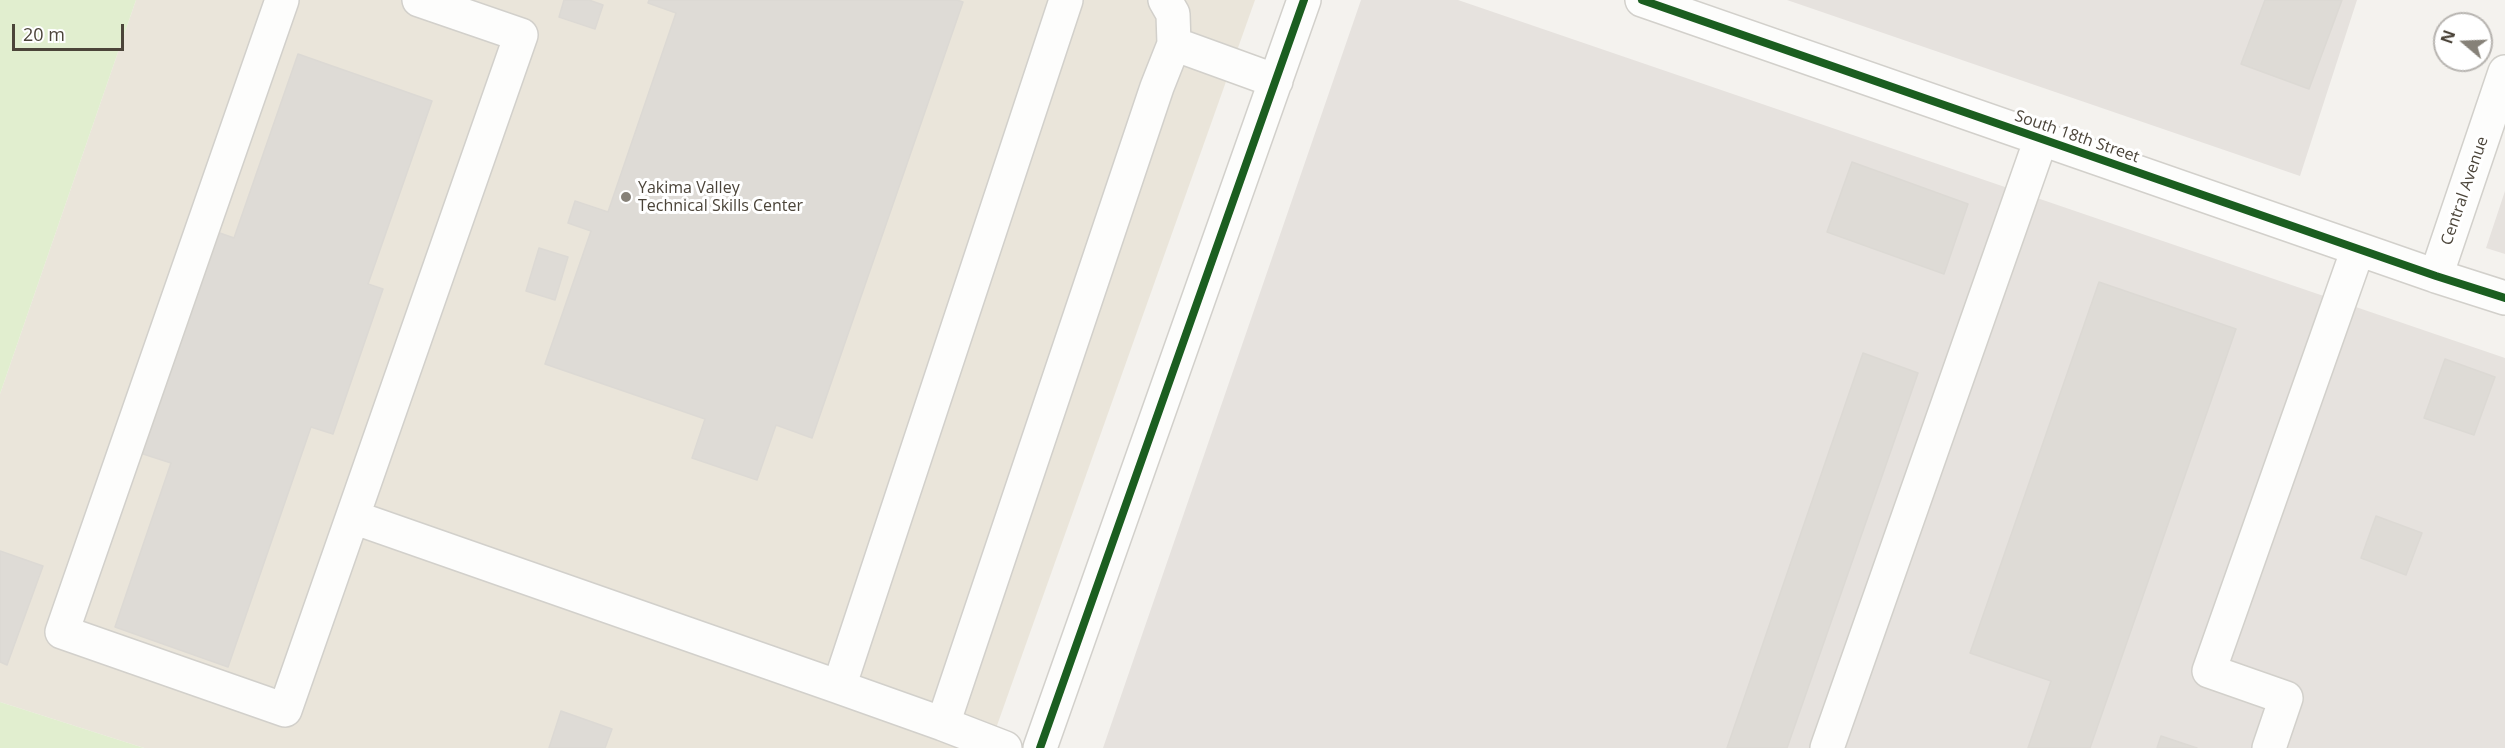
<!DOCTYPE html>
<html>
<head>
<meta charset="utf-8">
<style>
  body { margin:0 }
  #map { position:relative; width:2505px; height:748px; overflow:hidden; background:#f4f2ee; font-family:"Open Sans",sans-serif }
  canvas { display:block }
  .north { position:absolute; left:2433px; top:12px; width:60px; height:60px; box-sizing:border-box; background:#fff; border:2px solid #b7b4b0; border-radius:50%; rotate:289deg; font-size:16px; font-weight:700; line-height:24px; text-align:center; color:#4b4439 }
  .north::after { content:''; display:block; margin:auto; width:21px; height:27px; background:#868178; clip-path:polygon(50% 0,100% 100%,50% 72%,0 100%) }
  .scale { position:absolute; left:12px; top:24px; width:112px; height:27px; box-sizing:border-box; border:3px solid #4b4439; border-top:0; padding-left:8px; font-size:18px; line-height:21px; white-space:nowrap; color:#4b4439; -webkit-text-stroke:4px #fff; paint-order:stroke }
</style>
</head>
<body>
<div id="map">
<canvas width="2505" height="748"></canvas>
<div class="north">N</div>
<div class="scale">20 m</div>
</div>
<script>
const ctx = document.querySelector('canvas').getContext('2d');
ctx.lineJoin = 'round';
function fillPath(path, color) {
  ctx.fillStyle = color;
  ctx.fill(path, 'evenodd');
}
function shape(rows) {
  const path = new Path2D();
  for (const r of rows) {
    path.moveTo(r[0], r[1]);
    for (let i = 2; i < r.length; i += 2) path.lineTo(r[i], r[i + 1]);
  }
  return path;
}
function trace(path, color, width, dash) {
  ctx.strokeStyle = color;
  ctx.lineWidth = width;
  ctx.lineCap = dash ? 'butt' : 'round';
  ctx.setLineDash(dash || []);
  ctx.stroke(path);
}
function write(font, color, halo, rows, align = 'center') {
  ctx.font = font + ' "Open Sans",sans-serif';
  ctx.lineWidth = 6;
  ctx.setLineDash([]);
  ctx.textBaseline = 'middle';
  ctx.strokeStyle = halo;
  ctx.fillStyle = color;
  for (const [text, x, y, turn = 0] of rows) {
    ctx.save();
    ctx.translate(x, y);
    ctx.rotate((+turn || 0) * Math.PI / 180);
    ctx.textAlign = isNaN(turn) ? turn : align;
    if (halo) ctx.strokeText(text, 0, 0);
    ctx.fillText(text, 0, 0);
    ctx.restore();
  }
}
fillPath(shape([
  [1361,0,1458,0,2505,358,2505,748,1103,748],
  [1787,0,2357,0,2300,176],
  [2505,191,2505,254,2486,248]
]), '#e6e2de');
fillPath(shape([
  [136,0,1255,0,989,748,144,748,0,702,0,394]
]), '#eae5da');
fillPath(shape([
  [0,0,136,0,0,394],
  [0,702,144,748,0,748]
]), '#e1eecf');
const building = shape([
  [564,0,589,0,603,5,595,29,559,17,564,0],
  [649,0,957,0,963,2,812,438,776,425,757,480,692,458,705,419,545,364,591,231,568,223,575,201,608,212,676,13,648,3,649,0],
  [2265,0,2342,0,2309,89,2241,64,2265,0],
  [298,54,432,101,368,284,383,289,333,434,311,427,228,667,115,627,171,463,140,453,217,232,234,238,298,54],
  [1852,162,1968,204,1944,274,1827,232,1852,162],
  [539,248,568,257,555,300,526,291,539,248],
  [2099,282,2236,329,2090,748,2028,748,2051,681,1970,653,2099,282],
  [1863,353,1918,373,1787,748,1727,748,1863,353],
  [2445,359,2495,377,2474,435,2424,418,2445,359],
  [2376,516,2422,533,2406,575,2361,558,2376,516],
  [0,551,43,566,7,665,0,662,0,551],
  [561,711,612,729,605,748,549,748,561,711],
  [2161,736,2197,748,2157,748,2161,736]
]);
fillPath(building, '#dedbd6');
trace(building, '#dcd9d4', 1.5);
const minor = shape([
  [282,0,62,632,285,710,521,35,419,0],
  [1066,0,839,687,943,724,1157,87,1174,44,1173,14,1165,0],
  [1642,0,2436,276,2505,298],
  [1174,44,1276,81],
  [2436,276,2505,72],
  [353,517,839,687],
  [943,724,1005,748],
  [1040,748,1304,0],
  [1827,748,2041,139],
  [2269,748,2286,698,2209,671,2358,249]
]);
trace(minor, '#d2d0cb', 36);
trace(minor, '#fdfdfc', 33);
trace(shape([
  [1642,0,2436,276,2505,298],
  [1040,748,1304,0]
]), '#1b5e20', 8);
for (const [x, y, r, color] of [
  [626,197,6,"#868178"]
]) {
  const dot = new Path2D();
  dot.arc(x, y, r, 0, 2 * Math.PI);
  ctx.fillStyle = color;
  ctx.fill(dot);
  trace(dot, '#fff', 2);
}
write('16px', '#4b4439', '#fff', [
  ["South 18th Street",2077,137,19],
  ["Central Avenue",2465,191,-71]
]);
write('16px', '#4b4439', '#fff', [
  ["Yakima Valley",638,188],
  ["Technical Skills Center",638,206]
], 'left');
</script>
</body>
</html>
